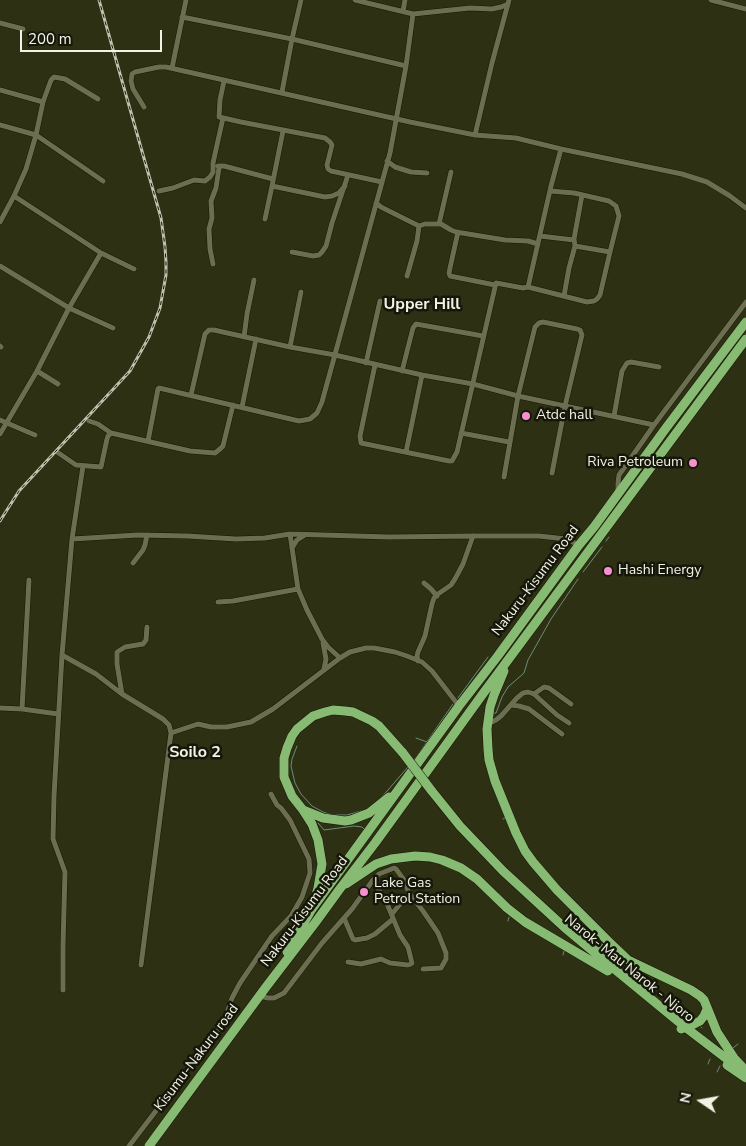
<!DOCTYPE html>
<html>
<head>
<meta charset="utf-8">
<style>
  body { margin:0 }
  #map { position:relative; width:746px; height:1146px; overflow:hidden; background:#2e3014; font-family:"Nunito Sans",sans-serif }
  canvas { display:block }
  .north { position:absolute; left:676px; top:1076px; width:50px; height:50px; -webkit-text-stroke:4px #16170b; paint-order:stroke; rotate:282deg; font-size:14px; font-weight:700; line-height:20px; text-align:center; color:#f2f4e3 }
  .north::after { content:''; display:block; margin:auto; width:18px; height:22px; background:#f2f4e3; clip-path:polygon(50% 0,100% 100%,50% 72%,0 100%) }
  .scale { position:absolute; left:20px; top:30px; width:142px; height:22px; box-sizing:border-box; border:2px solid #f2f4e3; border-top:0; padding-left:6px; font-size:15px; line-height:18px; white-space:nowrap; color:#f2f4e3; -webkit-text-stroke:4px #16170b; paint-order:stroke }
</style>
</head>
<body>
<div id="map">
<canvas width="746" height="1146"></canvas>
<div class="north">N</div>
<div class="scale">200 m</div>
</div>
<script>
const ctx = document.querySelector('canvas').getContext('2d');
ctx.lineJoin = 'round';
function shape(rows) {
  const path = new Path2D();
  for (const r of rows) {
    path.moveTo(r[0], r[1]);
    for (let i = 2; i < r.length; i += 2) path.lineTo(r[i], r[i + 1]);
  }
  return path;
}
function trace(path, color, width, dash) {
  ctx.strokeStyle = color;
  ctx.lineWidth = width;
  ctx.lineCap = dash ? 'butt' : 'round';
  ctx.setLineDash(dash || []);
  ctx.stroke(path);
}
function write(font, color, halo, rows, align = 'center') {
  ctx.font = font + ' "Nunito Sans",sans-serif';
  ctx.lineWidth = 5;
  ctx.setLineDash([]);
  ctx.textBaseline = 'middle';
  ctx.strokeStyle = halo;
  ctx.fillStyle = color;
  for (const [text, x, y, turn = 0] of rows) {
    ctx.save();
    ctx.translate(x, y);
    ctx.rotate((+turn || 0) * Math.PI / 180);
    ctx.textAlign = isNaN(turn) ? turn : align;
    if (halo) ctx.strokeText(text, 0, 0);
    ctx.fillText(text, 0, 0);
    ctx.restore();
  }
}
trace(shape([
  [606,541,609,537],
  [583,572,602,547],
  [458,698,488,657],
  [493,713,496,713,502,697,508,687,524,673,528,660,551,619,578,579],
  [416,738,427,742],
  [297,746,292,759,291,766,295,783,301,794,312,806,323,812,332,815],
  [415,759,453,704],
  [381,798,408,767],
  [335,815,347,815,361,811],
  [503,819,505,818],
  [318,823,324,830,354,826,362,827,364,829],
  [508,921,509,917],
  [563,955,564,951],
  [701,1027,702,1028],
  [733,1048,738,1044],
  [708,1064,710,1059],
  [717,1072,720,1066]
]), '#6c8d79', 1);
const street = shape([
  [301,0,292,39,406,66],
  [355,0,413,14,470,8,492,9,501,7,508,4],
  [711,0,746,9],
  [403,11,405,0],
  [182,17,292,39,282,92],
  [0,23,23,29],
  [172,68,186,0],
  [224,81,220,100,219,117,241,122,325,138,330,142,332,145,327,165,328,169,331,171,382,182],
  [0,90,43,102],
  [144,107,133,89,131,81,132,74,135,72,159,67,166,67,410,122,475,135,516,138,561,149,682,174,707,182,730,196,746,208],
  [0,125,36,135,103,181],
  [283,131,272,186,325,197,332,196,339,193,345,186],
  [475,135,492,63,509,0],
  [387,161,395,167,411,172,427,173],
  [218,166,224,166,273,179],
  [159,191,173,188,194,180,205,181,210,177,213,172,213,163,223,118],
  [550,191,574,193,609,201,616,206,619,216,610,252],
  [14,196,101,253,134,269],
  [376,203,381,207,419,226,425,224,441,224,451,230,456,232,505,240,528,241,538,244],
  [265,219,272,186],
  [0,222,14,196,26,169,36,135,43,102,51,80,54,77,65,79,98,99],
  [439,224,451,172],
  [458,232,450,268,449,273,450,276,495,285],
  [540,236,574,240],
  [292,252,313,256,319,255,322,252,326,246,332,223,348,175],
  [213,264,210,249,209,229,212,218,211,201,216,188,219,168,221,166],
  [0,266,69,308,113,328],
  [407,276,417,241,419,226],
  [528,287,551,186,561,149],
  [564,296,569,268,575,246,574,239,582,195],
  [244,337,247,314,254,280],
  [0,346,1,347],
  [290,347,301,292],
  [366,363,380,301],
  [375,365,360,436,361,443,449,461,452,461,457,452,496,283,523,288,528,287,587,302,594,301,597,299,600,295,610,252,575,246],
  [37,371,58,384],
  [402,371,413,328,416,324,483,336],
  [191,395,205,334,209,330,214,330,290,347,335,355,422,375,473,384,518,396,654,425],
  [242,407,256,339],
  [614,416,622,371,627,363,631,362,659,367],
  [0,420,35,435],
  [89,421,98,424,111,433,190,451,215,453,220,449,223,446,233,405],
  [461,433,509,442],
  [0,434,37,371,69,308,101,253],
  [148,441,158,389,159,388,299,421,310,419,317,413,322,402,390,153,406,66,413,14],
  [57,452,76,465,101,467,107,439,108,436,111,433],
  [406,452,422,375],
  [504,477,518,396,535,327,539,323,543,322,577,329,580,330,582,335,565,406,552,473],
  [618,492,618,483,619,475,654,425,746,302],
  [290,534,298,589,307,610,322,639,328,647,340,658],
  [72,539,138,535,187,536,236,539,265,538,290,534,389,537,473,536,539,536,566,539,579,545],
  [292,548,297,540,305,535],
  [133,563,143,550,145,545,147,535],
  [424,583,431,589,437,596],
  [218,602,233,601,298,589],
  [323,643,326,659,324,669],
  [62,655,96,674,122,694,163,719,169,725,171,733,141,965],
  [418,661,417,656,418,652,425,636,432,604,434,598,438,594,451,585,455,579,463,564,473,536],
  [122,694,117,664,117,652,125,647,143,644,146,640,147,627],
  [534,694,544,687,549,688,571,704],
  [511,705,519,706,529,709,562,734],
  [0,708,22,709,58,714],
  [22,709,29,580],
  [488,724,496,720,501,716,517,698,523,693,528,692,534,694,557,715,569,723],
  [171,733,198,724,211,727,227,727,251,722,273,709,340,658,350,652,366,648,374,648,395,652,407,656,422,662,432,671,459,706],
  [409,893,423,911,438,933,446,953,446,959,441,968,423,969],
  [344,918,353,939,355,940,367,938,375,934,393,919],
  [348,962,361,964,381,959,390,963,408,965,411,964,412,963,408,947,400,935,388,906,373,880],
  [63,990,63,946,65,872,53,839,54,796,62,655,72,539,83,466],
  [260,996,268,998,274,998,284,993,322,943,352,909,373,880,379,874,394,868,396,869,404,880,409,893,392,914],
  [129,1146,224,1022,232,998,240,983,272,936,291,916,302,897,310,873,309,859,290,820,281,808,277,805,271,794]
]);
const highway = shape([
  [504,671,494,695,490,707,487,729,488,749,489,760,495,781,516,833,525,851,533,862,557,890,608,941,628,960,691,990,700,996,704,1000,717,1032,734,1058,746,1071],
  [431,790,460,826,503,871,564,927,612,967,685,1027,736,1066],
  [303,810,323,818,345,821,351,820,369,813,389,797],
  [346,884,376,864,391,859,415,856,430,857,442,860,461,868,477,879,507,908,525,922,608,971],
  [314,902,318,888,322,864,318,840,312,824,303,810,292,796,284,777,284,758,287,748,292,736,297,729,313,716,325,712,333,710,345,711,353,712,372,721,379,726,403,753],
  [586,939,604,950,624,958],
  [287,952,312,909,459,706,497,657,579,545,594,527,666,428,746,322],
  [681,1029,694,1024,700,1021,704,1016,707,1009],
  [727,1065,746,1078],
  [149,1146,266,987,315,923,339,890,375,843,451,738,482,695,746,339]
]);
trace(street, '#171700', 6);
trace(highway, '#171700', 10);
trace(street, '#6b6e50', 5);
trace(highway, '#87ba73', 9);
const rail = shape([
  [0,521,19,491,130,371,149,337,160,308,166,275,166,262,165,247,161,218,99,0]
]);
trace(rail, '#c0c2ae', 3);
trace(rail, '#16170b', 1, [4]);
const highwayBridge = shape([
  [403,753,431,790]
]);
trace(highwayBridge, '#171700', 10, []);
trace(highwayBridge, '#87ba73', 9);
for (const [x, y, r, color] of [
  [526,416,5,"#f790ce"],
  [693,463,5,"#f790ce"],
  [608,571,5,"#f790ce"],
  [364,892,5,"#f790ce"]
]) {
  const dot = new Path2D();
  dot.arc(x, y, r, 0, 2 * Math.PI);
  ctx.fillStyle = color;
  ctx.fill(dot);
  trace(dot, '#16170b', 2);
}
write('14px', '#f2f4e3', '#16170b', [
  ["Atdc hall",536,416],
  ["Riva Petroleum",683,463,"right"],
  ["Hashi Energy",618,571],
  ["Lake Gas",374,884],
  ["Petrol Station",374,900]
], 'left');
write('14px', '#f2f4e3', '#16170b', [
  ["Nakuru-Kisumu Road",536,581,-53],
  ["Nakuru-Kisumu Road",305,912,-53],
  ["Narok- Mau Narok - Njoro",629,969,39],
  ["Kisumu-Nakuru road",197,1058,-53]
]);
write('bold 16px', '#f2f4e3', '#16170b', [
  ["Upper Hill",422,305],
  ["Soilo 2",195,753]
]);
</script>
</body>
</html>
